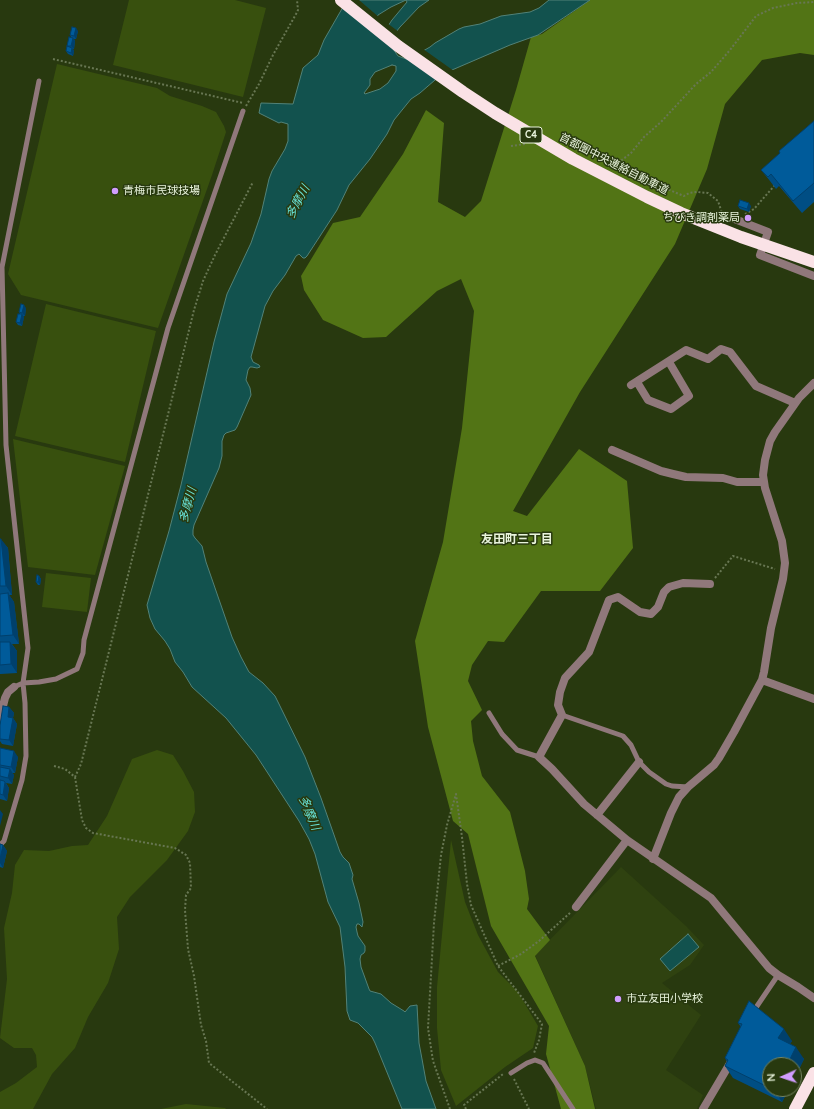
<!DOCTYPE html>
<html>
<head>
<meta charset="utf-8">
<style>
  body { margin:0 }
  #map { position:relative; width:814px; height:1109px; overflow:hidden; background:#28390f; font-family:Quicksand,sans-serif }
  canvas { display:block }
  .north { position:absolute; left:762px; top:1057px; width:40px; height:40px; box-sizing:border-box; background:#28390f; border:1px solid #758361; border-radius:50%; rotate:267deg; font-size:11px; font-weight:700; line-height:16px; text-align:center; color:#e8f3db }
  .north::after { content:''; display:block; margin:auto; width:14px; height:18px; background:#d19dfe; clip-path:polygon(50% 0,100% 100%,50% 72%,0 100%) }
</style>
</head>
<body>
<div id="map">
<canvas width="814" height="1109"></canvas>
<div class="north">N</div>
</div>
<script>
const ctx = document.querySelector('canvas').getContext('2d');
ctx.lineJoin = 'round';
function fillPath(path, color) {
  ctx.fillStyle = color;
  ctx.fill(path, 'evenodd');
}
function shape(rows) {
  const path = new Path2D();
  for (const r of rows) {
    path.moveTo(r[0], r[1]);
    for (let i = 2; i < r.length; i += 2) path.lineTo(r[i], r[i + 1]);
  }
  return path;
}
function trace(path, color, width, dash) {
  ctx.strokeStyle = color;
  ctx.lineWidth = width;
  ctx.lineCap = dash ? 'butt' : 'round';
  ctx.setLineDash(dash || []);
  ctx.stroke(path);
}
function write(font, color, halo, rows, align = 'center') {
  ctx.font = font + ' Quicksand,"Noto Sans JP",sans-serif';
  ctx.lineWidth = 3;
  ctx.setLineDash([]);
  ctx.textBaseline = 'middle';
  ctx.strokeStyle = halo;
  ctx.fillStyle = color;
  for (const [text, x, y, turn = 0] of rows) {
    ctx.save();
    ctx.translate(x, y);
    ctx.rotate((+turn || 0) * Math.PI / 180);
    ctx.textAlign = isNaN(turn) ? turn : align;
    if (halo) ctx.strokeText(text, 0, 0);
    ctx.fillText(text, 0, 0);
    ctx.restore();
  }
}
fillPath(shape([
  [621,867,686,926,704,945,690,965,662,983,701,1015,666,1070,703,1095,697,1109,596,1109,585,1066,535,955]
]), '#2f4210');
fillPath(shape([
  [129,0,235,0,266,8,243,97,113,65],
  [57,64,157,88,170,96,202,106,216,112,224,126,226,132,212,175,158,328,21,295,8,274],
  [46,304,156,331,125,462,15,436],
  [13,439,125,466,95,575,28,567],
  [46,573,91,578,87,612,42,607],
  [157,750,173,755,183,771,194,792,195,812,188,831,167,860,130,897,117,917,119,949,108,983,88,1017,75,1048,52,1074,33,1109,0,1109,0,1092,16,1083,37,1067,36,1055,32,1048,14,1048,0,1038,7,979,4,928,12,893,15,865,24,850,49,851,72,846,88,845,107,816,132,759],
  [451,840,465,902,478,935,498,972,518,992,538,1026,533,1048,505,1067,456,1106,441,1070,437,1028,437,987],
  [186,1104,225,1108,226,1109,161,1109]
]), '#38500e');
fillPath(shape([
  [590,0,814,0,814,55,800,53,762,60,725,104,707,169,675,244,580,392,513,511,527,516,579,449,627,481,633,548,600,591,541,591,504,642,488,641,472,665,468,681,482,710,471,721,473,741,482,776,510,812,525,871,529,899,527,909,550,940,535,956,585,1066,595,1109,561,1109,546,1054,549,1026,491,926,468,834,453,821,428,727,415,641,443,542,462,428,474,311,461,279,437,291,386,337,363,338,323,320,304,290,301,276,333,223,360,217,403,154,426,110,444,123,438,202,465,217,481,201,516,90,531,37,542,34]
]), '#527415');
const water = shape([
  [347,0,429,0,419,7,400,27,396,32,393,49,398,56,406,59,409,59,430,47,435,43,459,29,464,27,480,24,501,16,530,12,539,8,549,0,590,0,538,35,510,45,445,73,435,80,420,93,411,99,394,120,387,134,370,159,349,185,337,210,307,256,305,258,303,258,299,254,296,256,285,275,273,291,265,306,251,357,253,362,259,365,260,367,257,368,252,367,250,367,248,370,246,380,250,388,251,395,237,427,235,430,226,433,224,435,222,441,222,456,219,468,194,525,193,530,193,535,195,538,202,546,206,562,232,637,241,657,249,672,263,683,275,696,278,702,305,757,321,798,340,852,343,857,349,863,353,875,352,879,359,903,363,922,362,927,359,924,357,924,356,927,357,932,358,936,365,946,365,951,364,953,361,955,360,959,361,967,369,989,370,991,381,994,391,1003,404,1011,405,1012,410,1006,417,1005,419,1043,422,1059,426,1081,436,1109,402,1109,375,1043,372,1037,358,1023,350,1020,347,1011,345,967,340,927,328,902,315,854,309,839,299,821,256,755,226,718,192,687,183,672,175,662,170,649,165,641,155,629,150,618,147,605,169,531,181,485,214,342,227,294,251,243,261,214,269,179,272,171,285,149,288,141,288,124,281,122,279,123,259,113,261,103,293,104,303,68,318,55,324,40,347,0],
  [406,0,407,2,392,20,388,26,380,23,377,17,378,15,391,7,406,0],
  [392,65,396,66,396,71,388,83,380,89,365,94,364,93,370,85,370,79,375,72,392,65],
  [688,934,699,947,670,971,660,959,688,934]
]);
fillPath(water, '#12524e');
trace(water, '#528278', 1);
fillPath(shape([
  [344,0,359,0,380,18,385,24,387,23,399,32,396,39],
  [423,49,454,71,446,74,413,56]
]), '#28390f');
trace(shape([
  [53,59,243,103],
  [246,106,259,84,273,55,296,14,298,10,297,0],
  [511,146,525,144],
  [618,163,631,153,644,137,661,122,696,84,711,72,730,50,756,16,773,8,797,3,814,2],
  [611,166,618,164,662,187,684,196,689,193,697,192,708,193,718,201,722,213,724,216],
  [745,214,754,209,775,185],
  [715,578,733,556,775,569],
  [54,766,65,769,75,777,81,764,194,310,203,281,215,255,253,182],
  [75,777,82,820,86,828,93,833,175,848,186,855,190,863,191,888,186,895,185,910,188,949,194,976,201,1025,206,1041,209,1063,267,1109],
  [498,966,521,954,539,941,571,912],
  [514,1079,529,1109],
  [450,1109,433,1061,428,1028,434,923,441,855,447,825,456,794,462,837,467,884,471,905,498,966,542,1024,539,1040,534,1053],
  [466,1109,464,1105,503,1074]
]), '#687753', 2, [2, 2]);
trace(shape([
  [14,687,23,683,39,682,56,679,77,669,83,653,84,640,168,328,243,111],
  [489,713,502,734,517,750,539,757],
  [562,715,623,736,631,745,639,762,649,772,666,784,672,786,688,787],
  [0,845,4,841,22,780,26,756,25,703,23,683,28,648,6,445,2,267,39,81],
  [753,1012,778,975],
  [511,1073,527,1063,535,1060,543,1063,573,1109]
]), '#90787b', 5);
trace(shape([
  [732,218,768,232,760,255,814,276],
  [637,382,648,400,671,409,689,396,669,362],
  [631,385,686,350,708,359,721,349,730,352,756,386,795,403],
  [612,450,661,471,673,474,686,477,723,478,737,482,764,482],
  [710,584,683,583,669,587,664,592,658,607,651,614,640,612,618,597,609,600,589,652,565,678,560,692,558,705,562,715,539,757,552,769,584,804,627,840,711,898,769,968,778,975,798,987,814,998],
  [762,680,814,699],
  [0,718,5,698,8,692,14,687],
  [597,815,639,762],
  [653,859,671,813,679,797,688,787,714,765,719,758,734,732,762,680,764,672,771,628,783,579,785,563,782,541,765,488,763,475,765,460,770,441,775,432,799,398,814,383],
  [576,907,627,840],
  [703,1109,732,1060]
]), '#90787b', 8);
trace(shape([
  [795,1109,814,1073]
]), '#fae2e6', 12);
trace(shape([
  [341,0,398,46,463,92,495,113,573,159,647,197,681,213,741,237,814,262]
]), '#fae2e6', 12);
fillPath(shape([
  [78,31,76,39,74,39,75,41,74,49,73,49,74,51,73,56,68,54,66,51,68,47,67,46,71,37,70,35],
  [814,121,814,202,802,213,779,186,776,189,770,181,761,170,780,154],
  [738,206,751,206,749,212,740,209],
  [26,308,25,316,23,316,24,317,22,326,18,325,16,322,20,314,19,312],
  [0,539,8,548,12,595,9,595,14,602,19,644,12,644,17,651,17,673,1,674,0,674],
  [39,576,41,579,40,585,38,585,36,582],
  [9,707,14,713,13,718,17,724,13,746,2,744,0,741,0,725],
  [0,748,18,757,15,773,12,773,14,775,12,784,6,783,9,788,7,801,0,799],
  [0,844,3,845,7,851,3,868,0,867],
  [738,1023,792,1041,790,1044,804,1059,794,1079,794,1065,770,1065,770,1089,789,1089,782,1102,733,1078,725,1066,727,1062,725,1058,741,1027]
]), '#004e84');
fillPath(shape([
  [76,28,78,31,76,39,74,36],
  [73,38,75,41,74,49,71,46],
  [72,48,74,51,73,56,71,53],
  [749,203,751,206,749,212,747,209],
  [24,305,26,308,25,316,22,313],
  [22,314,24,317,22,326,20,323],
  [1,539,8,548,12,595,6,586],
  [39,576,41,579,40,585,38,582],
  [8,593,14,602,19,644,13,635],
  [10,642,17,651,17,673,11,664],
  [9,707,14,713,13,718,17,724,13,746,9,740,8,717],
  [14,751,18,757,15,773,11,767],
  [10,769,14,775,12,784,8,778],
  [5,782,9,788,7,801,3,795],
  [0,810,3,814,0,826],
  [3,845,7,851,3,868,0,863,0,859],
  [784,1029,792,1041,786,1050,778,1038],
  [796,1047,804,1059,794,1079,794,1065,787,1065],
  [775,1089,789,1089,782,1102,774,1090]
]), '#00406c');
const building = shape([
  [72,27,76,28,74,36,70,35,72,27],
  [69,37,73,38,71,46,67,46,69,37],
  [67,46,72,48,71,53,66,51,67,46],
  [814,121,814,183,793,201,771,174,768,177,761,170,780,153,779,151,814,121],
  [740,200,749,203,747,209,738,206,740,200],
  [21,304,24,305,22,313,19,312,21,304],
  [18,314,22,314,20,323,16,322,18,314],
  [0,539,1,539,6,586,0,586,0,539],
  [37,575,39,576,38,582,36,582,37,575],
  [8,593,13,635,0,636,0,594,8,593],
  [0,642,10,642,11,664,0,665,0,642],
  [3,706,9,707,8,717,13,718,9,740,0,739,0,725,3,706],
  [0,748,14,751,11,767,0,765,0,748],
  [0,767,10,769,8,778,0,776,0,767],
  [0,780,4,781,5,782,3,795,0,794,0,780],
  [0,844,3,845,0,859,0,844],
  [749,1001,784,1029,778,1038,796,1047,787,1065,770,1065,770,1088,725,1066,728,1060,725,1058,742,1024,738,1023,749,1001]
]);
fillPath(building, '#005b9a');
trace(building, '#00406c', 1);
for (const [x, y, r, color] of [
  [115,191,4,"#d19dfe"],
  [748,218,4,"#d19dfe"],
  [618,999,4,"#d19dfe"]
]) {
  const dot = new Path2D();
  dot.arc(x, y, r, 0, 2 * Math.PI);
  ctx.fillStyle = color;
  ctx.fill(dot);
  trace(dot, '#28390f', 1.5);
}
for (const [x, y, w] of [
  [531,135,22]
]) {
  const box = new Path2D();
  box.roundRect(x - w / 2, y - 8, w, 16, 3);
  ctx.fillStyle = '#28390f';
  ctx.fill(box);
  trace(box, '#e8f3db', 1);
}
write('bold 10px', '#e8f3db', null, [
  ["C4",531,135]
]);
write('11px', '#e8f3db', '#28390f', [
  ["首都圏中央連絡自動車道",614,164,27]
]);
write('11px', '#e8f3db', '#28390f', [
  ["青梅市民球技場",123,191],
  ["ちびき調剤薬局",740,218,"right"],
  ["市立友田小学校",626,999]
], 'left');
write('italic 12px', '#68e3d9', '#28390f', [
  ["多摩川",298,202,-62],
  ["多摩川",188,505,-75],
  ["多摩川",309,813,67]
]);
write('bold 12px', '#e8f3db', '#28390f', [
  ["友田町三丁目",517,539]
]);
</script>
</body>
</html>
